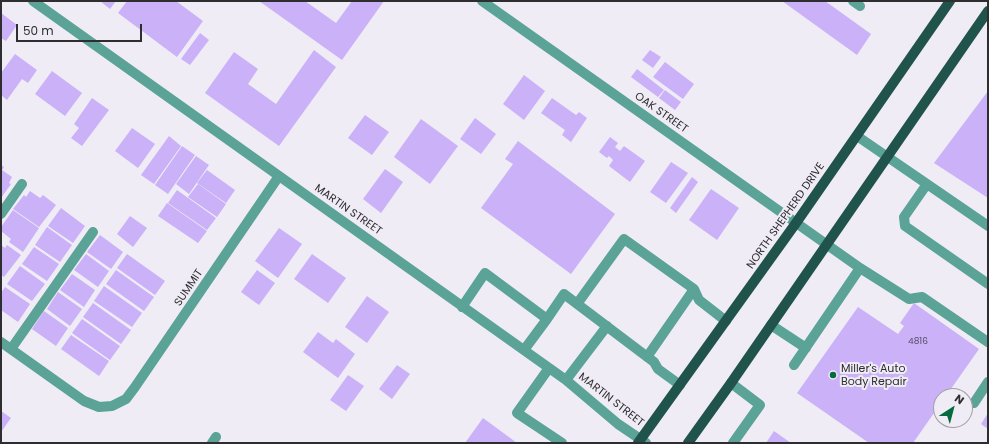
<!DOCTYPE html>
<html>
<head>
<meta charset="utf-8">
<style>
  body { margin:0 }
  #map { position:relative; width:989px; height:444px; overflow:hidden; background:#efecf5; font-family:Poppins,sans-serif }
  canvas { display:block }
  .frame { position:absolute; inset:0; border:2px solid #2e2d30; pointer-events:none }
  .north { position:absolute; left:933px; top:388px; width:40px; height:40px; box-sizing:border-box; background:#efecf5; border:1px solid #a2a0a6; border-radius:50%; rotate:36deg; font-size:11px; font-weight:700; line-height:16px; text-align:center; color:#2e2d30 }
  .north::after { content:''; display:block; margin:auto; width:14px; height:18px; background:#066a3f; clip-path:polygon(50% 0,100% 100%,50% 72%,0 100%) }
  .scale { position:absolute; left:16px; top:24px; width:126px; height:18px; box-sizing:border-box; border:2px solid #2e2d30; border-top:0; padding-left:5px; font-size:12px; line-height:14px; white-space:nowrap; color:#2e2d30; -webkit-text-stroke:3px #efecf5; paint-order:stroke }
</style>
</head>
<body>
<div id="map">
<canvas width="989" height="444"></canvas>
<div class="frame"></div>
<div class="north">N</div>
<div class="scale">50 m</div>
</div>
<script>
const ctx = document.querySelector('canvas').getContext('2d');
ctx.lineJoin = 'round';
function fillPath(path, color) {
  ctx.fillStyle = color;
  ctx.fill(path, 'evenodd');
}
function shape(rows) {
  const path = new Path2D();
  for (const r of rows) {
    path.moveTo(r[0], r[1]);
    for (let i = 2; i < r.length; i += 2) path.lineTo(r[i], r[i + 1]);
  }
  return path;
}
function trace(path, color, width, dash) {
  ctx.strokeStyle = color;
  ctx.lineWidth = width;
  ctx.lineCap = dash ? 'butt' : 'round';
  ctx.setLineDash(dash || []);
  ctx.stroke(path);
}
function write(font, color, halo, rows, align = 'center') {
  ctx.font = font + ' Poppins,sans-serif';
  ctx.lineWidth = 4;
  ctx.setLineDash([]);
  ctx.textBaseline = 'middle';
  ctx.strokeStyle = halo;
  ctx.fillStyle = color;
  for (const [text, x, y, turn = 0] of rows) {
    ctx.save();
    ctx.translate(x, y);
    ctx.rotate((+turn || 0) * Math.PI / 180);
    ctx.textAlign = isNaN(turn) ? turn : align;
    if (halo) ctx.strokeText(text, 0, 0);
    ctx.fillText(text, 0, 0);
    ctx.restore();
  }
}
fillPath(shape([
  [100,1,116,1,110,9],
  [127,1,176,1,203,21,177,57,118,13],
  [259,1,305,1,336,23,352,1,384,1,342,60],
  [782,1,825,1,871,34,857,55],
  [1,13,17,25,6,41,1,38],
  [200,33,209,40,190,65,181,59],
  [314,50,336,67,279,146,205,93,234,52,258,69,248,84,276,104],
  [650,50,661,57,653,68,642,60],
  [15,54,37,70,28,83,22,79,7,100,1,95,1,73],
  [665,62,694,84,683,99,653,77],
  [637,69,664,90,658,97,631,77],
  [52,71,82,93,65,116,35,94],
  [524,75,545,91,524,120,503,104],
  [665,90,681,102,675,110,659,98],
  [988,91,988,198,934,163],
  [92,98,109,110,82,146,71,138,79,128,74,124],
  [552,98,576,115,579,112,587,118,571,142,562,135,565,130,541,113],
  [365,115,389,132,372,155,348,138],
  [475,118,496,134,481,154,460,139],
  [421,119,458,146,430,184,394,157],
  [132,128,155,144,138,168,115,151],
  [169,136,181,146,154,184,141,175],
  [610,137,618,143,615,147,620,151,624,146,645,161,630,182,609,166,613,160,609,156,607,158,599,152],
  [518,141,615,214,571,274,481,208,513,164,505,159],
  [182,146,195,155,168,194,155,185],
  [196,156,209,165,189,194,176,184],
  [671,162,688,173,666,203,650,192],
  [1,165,4,167,2,170,12,177,9,183,11,184,1,198],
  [385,169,403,182,381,213,363,199],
  [207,170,235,190,226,203,197,183],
  [692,177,698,182,676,213,670,208],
  [198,184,226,204,217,217,188,197],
  [711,189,739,208,717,240,689,220],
  [177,190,216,218,207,230,168,203],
  [30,191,40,198,43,195,56,205,39,227,13,209,24,195,26,197],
  [167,203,207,231,198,243,158,216],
  [61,208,85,226,73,243,48,226],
  [13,210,39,228,23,252,9,242,11,239,1,231,1,227],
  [130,216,147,228,133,247,117,234],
  [47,227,72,245,60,262,35,245],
  [279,228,302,244,278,278,255,261],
  [100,235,123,252,111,269,87,252],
  [1,245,5,248,7,245,21,255,4,277,1,275],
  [34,247,59,264,47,281,22,264],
  [86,254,109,271,98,287,74,270],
  [127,254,165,281,155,295,117,268],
  [312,254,346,278,328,303,294,279],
  [20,266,45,284,32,301,7,284],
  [116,270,154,297,144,311,106,284],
  [257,270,275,283,259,305,241,292],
  [72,274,95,290,84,307,60,290],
  [104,286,142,313,132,327,94,301],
  [5,287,30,304,18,322,1,310,1,293],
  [58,292,82,309,70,326,47,309],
  [367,296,389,312,367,343,345,327],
  [93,303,131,330,121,344,83,317],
  [914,303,979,349,946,396,941,396,941,403,913,443,869,443,797,393,858,307,898,334,904,326,900,323],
  [44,311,68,328,56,346,32,329],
  [82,319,120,346,110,360,72,333],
  [318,332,333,343,336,339,355,354,338,378,303,352],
  [71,335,109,361,99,376,61,349],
  [397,365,410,374,392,399,379,389],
  [348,375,364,386,346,411,330,400],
  [1,411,11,418,1,432],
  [988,413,988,429,981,424],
  [483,418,517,443,465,443],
  [774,431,791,443,766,443]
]), '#cab1f8');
trace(shape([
  [33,1,566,380,618,424,646,443],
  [482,1,860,268,794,365],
  [853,1,860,6],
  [857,136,988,226],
  [927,184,904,217,905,226,988,284],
  [1,214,22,184],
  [860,268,909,299,922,297,988,342],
  [577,304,624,239,694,289,699,300,726,321],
  [462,307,485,273,547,319,524,350],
  [547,319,564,294,654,362,658,369,680,385],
  [771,325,806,348],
  [1,342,84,401,99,407,112,406,126,399,135,387,279,176],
  [11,349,93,232],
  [647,357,694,289],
  [549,368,517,413,562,443],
  [566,380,607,326],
  [731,383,760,405,733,443],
  [974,403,988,382],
  [212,443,216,437]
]), '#5ba297', 10);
trace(shape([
  [638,443,796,223,950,1],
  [688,443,731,383,988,11]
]), '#21534d', 10);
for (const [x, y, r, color] of [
  [833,375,4,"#066a3f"]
]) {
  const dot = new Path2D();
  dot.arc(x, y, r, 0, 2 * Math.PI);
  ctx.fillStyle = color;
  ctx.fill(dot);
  trace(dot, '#efecf5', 1.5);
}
write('9px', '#554e62', null, [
  ["4816",918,342]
]);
write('11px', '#2e2d30', '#efecf5', [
  ["OAK STREET",661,113,35],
  ["MARTIN STREET",348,210,35],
  ["NORTH SHEPHERD DRIVE",786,216,-55],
  ["SUMMIT",189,288,-56],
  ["MARTIN STREET",611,400,38]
]);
write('11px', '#2e2d30', '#efecf5', [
  ["Miller's Auto",841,369],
  ["Body Repair",841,382]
], 'left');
</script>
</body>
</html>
